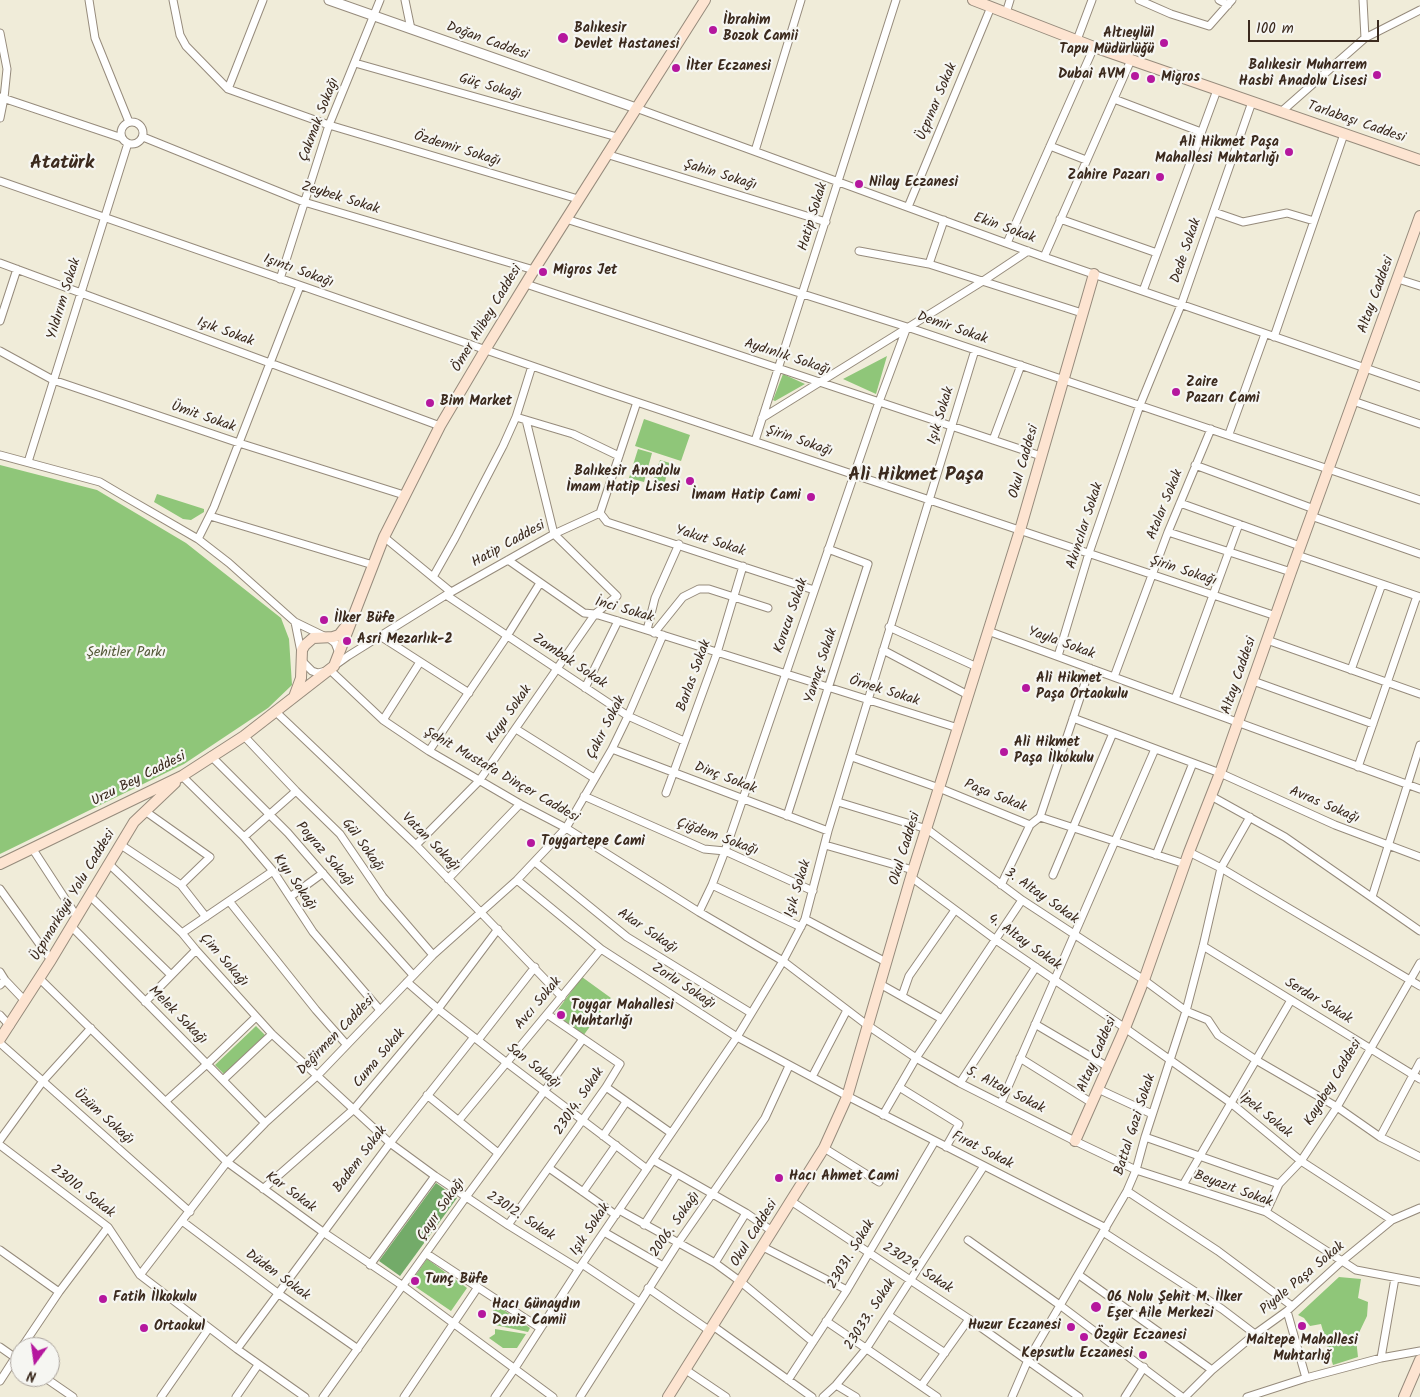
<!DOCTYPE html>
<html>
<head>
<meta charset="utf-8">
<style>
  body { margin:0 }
  #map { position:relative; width:1420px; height:1397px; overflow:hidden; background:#f0ecd9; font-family:Kalam,sans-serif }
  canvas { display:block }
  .north { position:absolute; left:10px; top:1337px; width:50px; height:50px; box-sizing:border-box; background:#f6f6f2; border:1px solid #aba49d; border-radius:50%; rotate:194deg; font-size:14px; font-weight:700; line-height:20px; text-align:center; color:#3b2a1e }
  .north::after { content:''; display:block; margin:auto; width:18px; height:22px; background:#b5179e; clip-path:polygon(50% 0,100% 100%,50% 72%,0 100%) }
  .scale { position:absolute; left:1248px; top:20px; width:131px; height:22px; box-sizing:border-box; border:2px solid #3b2a1e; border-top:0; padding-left:6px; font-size:15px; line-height:18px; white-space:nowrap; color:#3b2a1e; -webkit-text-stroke:4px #f6f6f2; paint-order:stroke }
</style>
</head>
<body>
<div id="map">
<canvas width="1420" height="1397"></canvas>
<div class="north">N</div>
<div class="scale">100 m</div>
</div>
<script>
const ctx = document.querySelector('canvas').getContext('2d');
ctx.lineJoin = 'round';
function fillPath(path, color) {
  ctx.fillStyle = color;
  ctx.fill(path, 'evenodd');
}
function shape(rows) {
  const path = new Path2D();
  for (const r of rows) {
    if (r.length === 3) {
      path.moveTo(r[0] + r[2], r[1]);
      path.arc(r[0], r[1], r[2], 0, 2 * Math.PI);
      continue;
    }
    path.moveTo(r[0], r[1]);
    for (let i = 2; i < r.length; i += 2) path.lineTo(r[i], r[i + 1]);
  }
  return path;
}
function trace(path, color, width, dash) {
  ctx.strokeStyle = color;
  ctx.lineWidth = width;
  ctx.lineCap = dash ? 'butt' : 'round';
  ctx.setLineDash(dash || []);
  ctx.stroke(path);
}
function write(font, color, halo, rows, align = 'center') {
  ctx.font = font + ' Kalam,sans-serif';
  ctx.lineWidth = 4.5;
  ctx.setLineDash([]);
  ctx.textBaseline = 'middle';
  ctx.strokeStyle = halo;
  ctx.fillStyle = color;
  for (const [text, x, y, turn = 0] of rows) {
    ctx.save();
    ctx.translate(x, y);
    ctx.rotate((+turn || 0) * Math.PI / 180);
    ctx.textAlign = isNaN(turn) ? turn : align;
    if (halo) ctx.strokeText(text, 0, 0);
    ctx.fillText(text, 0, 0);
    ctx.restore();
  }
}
fillPath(shape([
  [887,356,876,394,843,379],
  [783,374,805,384,775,401,773,400],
  [644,419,690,435,681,461,635,446],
  [638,449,652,453,644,482,629,478],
  [660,460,670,463,664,485,653,481],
  [0,465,97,490,186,543,281,618,289,639,292,685,268,708,184,764,0,854],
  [157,494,204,509,204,512,191,520,183,519,154,502],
  [582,977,611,998,583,1036,554,1015],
  [256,1026,265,1035,224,1074,215,1065],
  [427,1259,467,1288,451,1311,410,1283],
  [1339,1277,1361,1279,1358,1298,1368,1302,1367,1316,1356,1339,1358,1357,1333,1365,1321,1324,1310,1326,1304,1318,1298,1315],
  [492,1302,530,1328,528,1332,495,1325],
  [495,1329,526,1334,517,1348,503,1348,489,1338,495,1334]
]), '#8fc679');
fillPath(shape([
  [436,1183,457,1198,400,1276,379,1261]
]), '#73ab69');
const minor = shape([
  [89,0,95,38,129,122],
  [173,0,180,35,186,46,228,89,329,125,578,199],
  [405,0,411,29],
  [1139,0,1171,14,1209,26,1232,0],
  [1219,0,1228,5],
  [1363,0,1365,38],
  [1006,13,1010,0],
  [0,33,7,69,4,98,0,118],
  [1077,40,1092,0],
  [355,63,617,137],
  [228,89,263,0],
  [0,97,122,138],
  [1114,99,1201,132],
  [636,108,1044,257,1420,387],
  [1281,112,1365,38,1420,10],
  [132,133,11],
  [143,137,304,202,534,270],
  [1050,146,1086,160],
  [755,151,801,0],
  [606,154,826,222],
  [0,181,607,392,1276,616],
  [908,207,991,7],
  [1214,212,1243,222,1287,213,1314,221],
  [566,219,907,327,1420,500],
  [1060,219,1157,253],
  [1007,243,1094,47],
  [859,251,929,264,1082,313],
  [1044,257,1131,60],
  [0,263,440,426],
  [929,264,944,220],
  [280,279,329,125,380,0],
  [1398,279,1420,286],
  [526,284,1041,456],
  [1143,291,1217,90],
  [0,321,17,269],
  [1274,337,1344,134],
  [0,351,53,380,239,443,404,495],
  [1353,401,1420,424],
  [516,417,573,434,619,456],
  [762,418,983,281,1028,251],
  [1229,434,1265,334],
  [993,440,1021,365],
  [755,441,896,0],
  [0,455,100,482,122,495,198,539,229,563,295,622,330,639,335,643,339,653],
  [28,462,128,143],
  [1195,465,1314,509],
  [1180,503,1300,546],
  [600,513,607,522,814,590],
  [210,516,373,565],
  [1311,516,1420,554],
  [1168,532,1291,572],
  [384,537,451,592],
  [198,539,214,507,300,286],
  [1297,555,1420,597],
  [508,560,584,613,595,614,618,621,958,728],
  [433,577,455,538,503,446,516,417,532,366],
  [446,595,628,716,684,741],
  [295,622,303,662,312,671,318,673,330,670,383,720,429,751,520,804,566,828,699,912,783,961,867,1025,916,1058,960,1083,1075,1141,1136,1170,1266,1212,1356,1270,1420,1282],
  [889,627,977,667],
  [647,630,655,598,679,544],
  [988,631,1420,789],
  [654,633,683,597,699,589,709,589,768,608],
  [380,636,469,693],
  [1267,640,1420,694],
  [883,650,968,695],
  [1058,656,1089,553,1140,405,1181,305,1252,102],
  [334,666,348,656,446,595,554,534,600,513,637,402],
  [1351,670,1382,584],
  [1114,677,1168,532,1211,429],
  [1253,681,1373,724],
  [585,688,618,621],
  [1175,699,1239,524],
  [276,712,416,845,562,997],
  [1073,718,1220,773,1335,825,1420,857],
  [383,720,420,662],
  [516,729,594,778],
  [244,736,296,791,340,834,383,897,433,955],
  [612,749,828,831],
  [429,751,507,636,540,583],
  [211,756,288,833,359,915,413,975],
  [852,757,939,788,1030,825,1040,817,1185,864],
  [1358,767,1417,596],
  [182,776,244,837,273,871,313,932,380,1010],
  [666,793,717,653,743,566],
  [584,796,704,849,725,851,813,891],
  [1211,796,1285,837,1420,931],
  [838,802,927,829,1022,900,1144,980,1186,1011,1208,1020,1218,1035,1256,1060,1337,1107,1380,1137,1420,1157],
  [145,811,210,857,181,885],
  [787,816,868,564,828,549],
  [1040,817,1090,668],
  [244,837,296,791],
  [121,845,181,885,206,917],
  [416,845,479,781,595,614,617,596,554,534,526,420],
  [825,845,913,870],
  [32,848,77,917],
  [1189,852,1221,868,1420,986],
  [1156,855,1193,763],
  [535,862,627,937,751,1013],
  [109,864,182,933,196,950,272,1034,390,1143,435,1176,508,1225,579,1269],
  [1053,875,1113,733],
  [911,877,996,940,1125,1028,1231,1103,1301,1161,1392,1220],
  [448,879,520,804],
  [517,880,601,949,737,1037,853,1099,1106,1228],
  [712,885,801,927],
  [1001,885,1030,825],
  [0,889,51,960],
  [90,896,171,975],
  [290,897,323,873],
  [1372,897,1420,745],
  [229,901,316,1010,346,1044],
  [699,912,712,885,725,851,879,402,907,327],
  [805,919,886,962],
  [71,926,265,1123],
  [182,933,273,871],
  [1203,946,1420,1079],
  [0,972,5,980,0,985],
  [39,978,227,1162,323,1232,403,1286,553,1397],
  [5,980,25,1001],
  [407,982,438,1009,507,1063,647,1169],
  [880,984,942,1019],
  [902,996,909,976,955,910],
  [145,1002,196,950],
  [0,1015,10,1026],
  [1035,1024,1108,1067],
  [478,1040,535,967],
  [0,1043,190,1212],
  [1020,1058,1092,1103],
  [812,1077,847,1010],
  [223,1080,272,1034],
  [960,1083,1036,967],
  [606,1087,671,1133],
  [899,1087,959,1124,946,1147],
  [1098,1089,1152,1114],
  [427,1095,498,1153],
  [166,1101,207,1064,256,1017],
  [1001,1103,1155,749],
  [883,1115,916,1058,1022,900],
  [459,1120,601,949],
  [603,1136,626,1102],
  [1145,1137,1279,1184],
  [1380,1137,1420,1062],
  [0,1140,43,1081,91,1028],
  [0,1145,108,1227,140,1275,237,1349,305,1397],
  [824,1148,879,1182],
  [653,1160,746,1213,772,1231],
  [549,1168,616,1215],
  [1183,1185,1291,1000],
  [263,1189,354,1109,438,1009,498,929],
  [1127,1191,1218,1251,1292,1306],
  [583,1192,616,1145],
  [791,1201,969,1319,1079,1397],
  [619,1210,715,1263,741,1282,813,1342],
  [1266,1212,1279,1184,1301,1161,1337,1107,1420,963],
  [182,1221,279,1294,358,1349],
  [508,1225,606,1087,620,1064,547,1014],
  [644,1225,677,1174],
  [604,1232,663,1266],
  [1103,1232,1222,1309,1255,1334],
  [968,1240,1061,1306,1182,1397],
  [763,1247,847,1290],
  [0,1250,59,1292],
  [427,1254,540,1328],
  [715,1263,746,1213],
  [582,1264,639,1302],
  [370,1265,435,1176],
  [140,1275,227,1162,265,1123,318,1075,433,955,517,880,566,828,612,749,628,716,663,635],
  [1079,1275,1212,1370],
  [648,1288,710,1331],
  [1287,1311,1306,1378],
  [888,1315,945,1353],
  [826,1321,937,1397],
  [713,1326,812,1397],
  [0,1347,20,1361],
  [22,1347,59,1292,108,1227],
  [237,1349,390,1143,474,1037],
  [1381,1358,1395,1278],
  [686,1370,726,1397],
  [44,1377,73,1397],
  [788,1380,847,1290,935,1141],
  [0,1381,20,1350],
  [836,1385,856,1397],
  [921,1386,969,1319],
  [161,1397,209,1328],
  [236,1397,258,1365],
  [323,1397,466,1197,583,1039],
  [404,1397,478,1287],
  [495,1397,515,1368,582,1264,737,1037,783,961,805,919,828,831,975,350],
  [580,1397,678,1243,765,1118,789,1066],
  [823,1397,836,1385,866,1349,984,1166],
  [1012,1397,1028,1360,1127,1191,1136,1170,1145,1137,1186,1011,1203,946,1221,868,1250,817],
  [1125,1397,1144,1367],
  [1185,1397,1212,1370,1255,1334,1287,1311,1342,1261,1392,1220,1420,1208],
  [1247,1397,1306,1378,1381,1358,1420,1351]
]);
const tertiary = shape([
  [329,0,636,108]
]);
const secondary = shape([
  [973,0,1094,47,1420,160],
  [294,697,301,678,302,650,305,645,313,638,333,637,339,635,346,626],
  [0,864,182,776,244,736,334,666,384,537,440,426,485,350,534,270,705,0],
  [0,1039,51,960,134,822,175,783],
  [1075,1141,1125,1028,1144,980,1189,852,1220,773,1291,572,1420,216],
  [668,1397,824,1148,847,1097,911,877,1020,530,1094,274],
  [1404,1397,1420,1360]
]);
trace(minor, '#968b7c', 9);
trace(tertiary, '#968b7c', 11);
trace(secondary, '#968b7c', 12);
trace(minor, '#fff', 7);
trace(tertiary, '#fff', 9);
trace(secondary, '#fde4d1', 10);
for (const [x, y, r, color] of [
  [713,30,5,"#b5179e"],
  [563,38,6,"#b5179e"],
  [1164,43,5,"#b5179e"],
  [676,68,5,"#b5179e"],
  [1377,75,5,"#b5179e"],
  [1135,76,5,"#b5179e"],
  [1151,79,5,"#b5179e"],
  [1289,152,5,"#b5179e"],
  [1160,177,5,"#b5179e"],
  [859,184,5,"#b5179e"],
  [543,272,5,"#b5179e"],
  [1176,392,5,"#b5179e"],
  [430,403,5,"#b5179e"],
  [690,481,5,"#b5179e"],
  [811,497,5,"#b5179e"],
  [324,620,5,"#b5179e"],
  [347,641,5,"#b5179e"],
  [1026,688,5,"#b5179e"],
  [1004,752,5,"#b5179e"],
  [531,843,5,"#b5179e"],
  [561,1015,5,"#b5179e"],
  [779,1178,5,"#b5179e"],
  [415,1281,5,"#b5179e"],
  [103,1299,5,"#b5179e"],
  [1096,1307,6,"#b5179e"],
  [482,1314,5,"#b5179e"],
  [1302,1326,5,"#b5179e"],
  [1071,1327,5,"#b5179e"],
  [144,1328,5,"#b5179e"],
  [1084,1337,5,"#b5179e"],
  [1143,1355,5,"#b5179e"]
]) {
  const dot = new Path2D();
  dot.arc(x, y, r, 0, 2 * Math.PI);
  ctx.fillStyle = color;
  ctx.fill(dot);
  trace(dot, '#f6f6f2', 2);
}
write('bold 14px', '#3b2a1e', '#f6f6f2', [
  ["İbrahim",723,22],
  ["Bozok Camii",723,38],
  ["Balıkesir",574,30],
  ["Devlet Hastanesi",574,46],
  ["Altıeylül",1154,35,"right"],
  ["Tapu Müdürlüğü",1154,51,"right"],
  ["Balıkesir Muharrem",1367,67,"right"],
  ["Hasbi Anadolu Lisesi",1367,83,"right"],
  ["İlter Eczanesi",686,68],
  ["Dubai AVM",1125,76,"right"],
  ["Migros",1161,79],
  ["Ali Hikmet Paşa",1279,144,"right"],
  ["Mahallesi Muhtarlığı",1279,160,"right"],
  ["Zahire Pazarı",1150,177,"right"],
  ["Nilay Eczanesi",869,184],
  ["Migros Jet",553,272],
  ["Zaire",1186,384],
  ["Pazarı Cami",1186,400],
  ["Bim Market",440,403],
  ["Balıkesir Anadolu",680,473,"right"],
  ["İmam Hatip Lisesi",680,489,"right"],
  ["İmam Hatip Cami",801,497,"right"],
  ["İlker Büfe",334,620],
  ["Asri Mezarlık-2",357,641],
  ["Ali Hikmet",1036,680],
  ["Paşa Ortaokulu",1036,696],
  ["Ali Hikmet",1014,744],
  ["Paşa İlkokulu",1014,760],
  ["Toygartepe Cami",541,843],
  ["Toygar Mahallesi",571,1007],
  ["Muhtarlığı",571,1023],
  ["Hacı Ahmet Cami",789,1178],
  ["Tunç Büfe",425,1281],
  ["Fatih İlkokulu",113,1299],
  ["06 Nolu Şehit M. İlker",1107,1299],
  ["Eşer Aile Merkezi",1107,1315],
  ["Hacı Günaydın",492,1306],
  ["Deniz Camii",492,1322],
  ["Huzur Eczanesi",1061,1327,"right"],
  ["Ortaokul",154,1328],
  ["Özgür Eczanesi",1094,1337],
  ["Maltepe Mahallesi",1302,1342,"center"],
  ["Muhtarlığ",1302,1358,"center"],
  ["Kepsutlu Eczanesi",1133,1355,"right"]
], 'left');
write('14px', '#3b2a1e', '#f6f6f2', [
  ["Doğan Caddesi",487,42,20],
  ["Güç Sokağı",490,88,16],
  ["Üçpınar Sokak",938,102,-67],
  ["Çakmak Sokağı",320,120,-69],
  ["Tarlabaşı Caddesi",1356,123,19],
  ["Özdemir Sokağı",457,150,17],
  ["Şahin Sokağı",720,176,17],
  ["Zeybek Sokak",340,199,17],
  ["Hatip Sokak",814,217,-73],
  ["Ekin Sokak",1004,229,20],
  ["Dede Sokak",1187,251,-71],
  ["Işıntı Sokağı",298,272,20],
  ["Altay Caddesi",1377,295,-70],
  ["Yıldırım Sokak",65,299,-73],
  ["Ömer Alibey Caddesi",488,319,-59],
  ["Demir Sokak",952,329,19],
  ["Işık Sokak",225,333,20],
  ["Aydınlık Sokağı",787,358,18],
  ["Işık Sokak",942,416,-73],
  ["Ümit Sokak",203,418,19],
  ["Şirin Sokağı",799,442,19],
  ["Okul Caddesi",1025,462,-74],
  ["Atalar Sokak",1166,505,-68],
  ["Akıncılar Sokak",1086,526,-72],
  ["Yakut Sokak",710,542,18],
  ["Hatip Caddesi",509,545,-29],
  ["Şirin Sokağı",1183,572,18],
  ["İnci Sokak",624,611,16],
  ["Korucu Sokak",792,616,-71],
  ["Yayla Sokak",1061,644,20],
  ["Zambak Sokak",569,662,34],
  ["Yamaç Sokak",822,666,-72],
  ["Barlas Sokak",695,676,-70],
  ["Altay Caddesi",1240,676,-71],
  ["Örnek Sokak",884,692,17],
  ["Kuyu Sokak",510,715,-55],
  ["Çakır Sokak",607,728,-63],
  ["Şehit Mustafa Dinçer Caddesi",501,776,30],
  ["Dinç Sokak",725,779,21],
  ["Urzu Bey Caddesi",139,780,-27],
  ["Paşa Sokak",995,797,22],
  ["Avras Sokağı",1324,806,23],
  ["Çiğdem Sokağı",717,838,20],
  ["Vatan Sokağı",430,843,45],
  ["Gül Sokağı",362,846,54],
  ["Okul Caddesi",906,849,-73],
  ["Poyraz Sokağı",324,855,49],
  ["Kıyı Sokağı",294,883,55],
  ["Işık Sokak",799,889,-73],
  ["Üçpınarköyü Yolu Caddesi",74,896,-59],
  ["3. Altay Sokak",1041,897,35],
  ["Akar Sokağı",647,932,34],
  ["4. Altay Sokak",1024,943,35],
  ["Çim Sokağı",223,961,49],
  ["Zorlu Sokağı",683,987,33],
  ["Serdar Sokak",1318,1002,31],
  ["Avcı Sokak",539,1004,-50],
  ["Melek Sokağı",177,1016,45],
  ["Değirmen Caddesi",337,1036,-46],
  ["Altay Caddesi",1098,1055,-67],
  ["Cuma Sokak",380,1059,-50],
  ["San Sokağı",533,1067,38],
  ["Kayabey Caddesi",1334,1083,-59],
  ["5. Altay Sokak",1005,1091,27],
  ["23014. Sokak",580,1102,-56],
  ["İpek Sokak",1265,1116,39],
  ["Üzüm Sokağı",103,1118,42],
  ["Battal Gazi Sokak",1136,1125,-72],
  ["Fırat Sokak",982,1151,27],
  ["Badem Sokak",361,1160,-53],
  ["Beyazıt Sokak",1233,1190,20],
  ["23010. Sokak",82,1192,38],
  ["Kar Sokak",290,1193,36],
  ["Çayır Sokağı",442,1210,-55],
  ["23012. Sokak",520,1217,33],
  ["2006. Sokağı",676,1225,-55],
  ["Işık Sokak",591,1230,-56],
  ["Okul Caddesi",755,1234,-58],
  ["23031. Sokak",852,1255,-59],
  ["23029. Sokak",917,1269,33],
  ["Düden Sokak",277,1276,36],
  ["Piyale Paşa Sokak",1303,1279,-40],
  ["23033. Sokak",871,1315,-57]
]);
write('14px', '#545939', '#f6f6f2', [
  ["Şehitler Parkı",126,654]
]);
write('bold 19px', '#3b2a1e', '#f6f6f2', [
  ["Atatürk",62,165],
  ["Ali Hikmet Paşa",916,477]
]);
</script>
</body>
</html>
